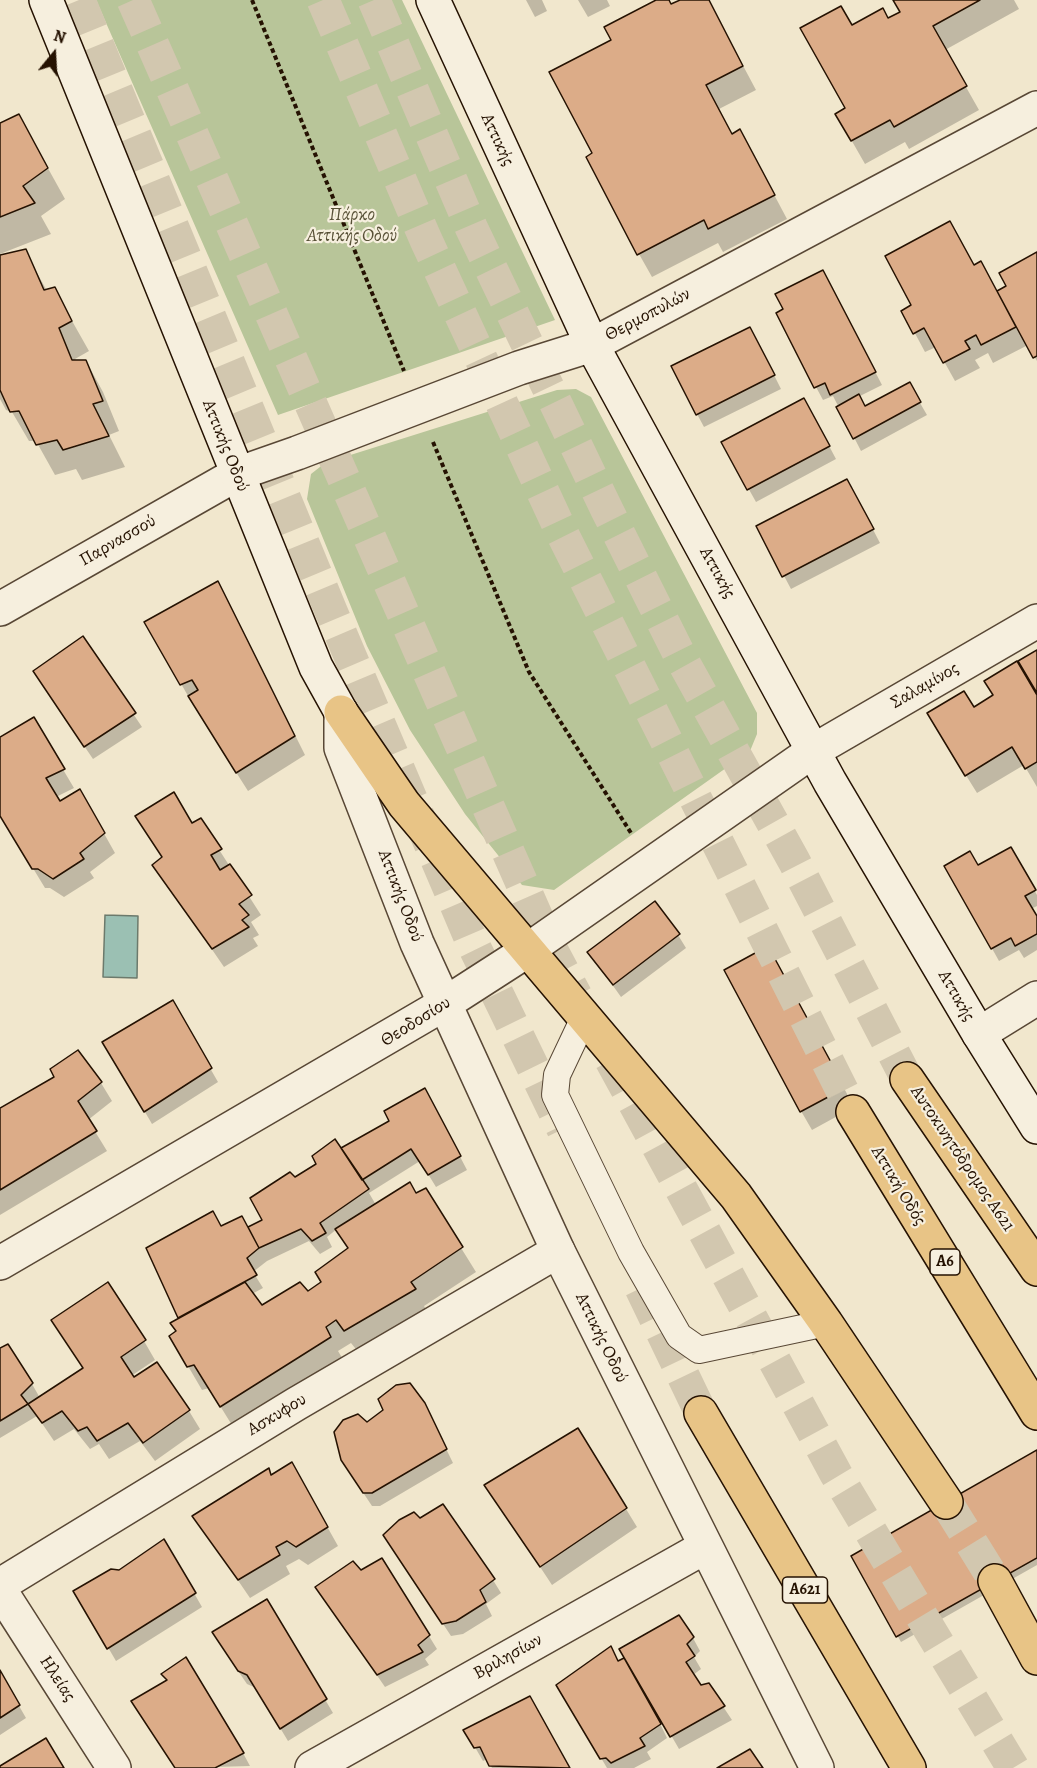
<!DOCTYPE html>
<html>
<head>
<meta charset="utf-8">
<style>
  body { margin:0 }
  #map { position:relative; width:1037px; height:1768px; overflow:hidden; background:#f1e7cd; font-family:Alegreya,serif }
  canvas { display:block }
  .north { position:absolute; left:24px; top:24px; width:60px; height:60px; -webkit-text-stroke:4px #f6efde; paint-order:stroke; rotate:18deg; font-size:16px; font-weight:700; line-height:24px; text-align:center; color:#251202 }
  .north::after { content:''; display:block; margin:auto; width:21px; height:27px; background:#251202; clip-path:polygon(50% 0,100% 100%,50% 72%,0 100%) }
</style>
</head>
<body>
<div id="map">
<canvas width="1037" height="1768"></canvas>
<div class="north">N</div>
</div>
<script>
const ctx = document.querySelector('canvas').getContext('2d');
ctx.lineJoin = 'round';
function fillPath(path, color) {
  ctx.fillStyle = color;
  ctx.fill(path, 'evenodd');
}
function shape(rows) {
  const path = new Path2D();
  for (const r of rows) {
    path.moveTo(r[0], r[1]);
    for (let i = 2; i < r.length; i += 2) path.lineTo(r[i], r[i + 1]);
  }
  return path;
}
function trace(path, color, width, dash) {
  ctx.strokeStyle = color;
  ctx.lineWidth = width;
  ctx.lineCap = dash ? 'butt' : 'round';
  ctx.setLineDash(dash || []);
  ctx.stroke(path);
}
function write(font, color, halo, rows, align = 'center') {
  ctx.font = font + ' Alegreya,serif';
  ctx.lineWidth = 4.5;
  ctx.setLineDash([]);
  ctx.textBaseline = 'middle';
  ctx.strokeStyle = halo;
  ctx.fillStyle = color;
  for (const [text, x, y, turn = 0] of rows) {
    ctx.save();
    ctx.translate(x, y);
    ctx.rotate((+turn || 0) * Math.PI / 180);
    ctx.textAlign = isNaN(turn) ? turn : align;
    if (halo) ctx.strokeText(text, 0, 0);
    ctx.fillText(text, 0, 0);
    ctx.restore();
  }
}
fillPath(shape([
  [96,0,402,0,555,320,278,415],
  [576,389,591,397,757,713,757,734,750,751,554,890,522,885,465,814,410,730,367,646,307,499,311,474,325,463,557,390]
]), '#b8c599');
const water = shape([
  [105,915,138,916,137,978,103,977,105,915]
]);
fillPath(water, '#9bc0b3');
trace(water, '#6c7a6c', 1.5);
fillPath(shape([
  [526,0,542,0,547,11,535,17],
  [578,0,607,0,610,6,588,17],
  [660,0,667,0,671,6,683,0,708,0,756,90,719,109,732,136,753,155,787,219,723,252,718,243,652,277,639,254,594,154,613,40],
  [895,0,1014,0,1019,9,945,50,979,110,909,149,905,142,865,164,837,115,848,109,851,27,888,20,902,12],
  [19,116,65,199,41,216,51,234,0,254,0,125],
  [25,251,47,291,54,289,89,351,75,359,77,361,86,361,103,392,119,431,109,435,125,467,82,480,76,469,55,475,36,441,29,441,12,412,6,410,0,399,0,257],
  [1037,254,1037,361,1028,345,993,363,988,353,975,360,980,368,955,381,936,347,925,352,903,311,974,267,997,292,1008,286],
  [830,285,882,385,858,397,865,408,909,384,927,415,861,451,833,396,823,400,816,387,785,310],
  [757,341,781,389,704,427,697,414],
  [811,412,836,459,756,502,723,443],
  [854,493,880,543,791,589,758,527],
  [228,601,305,755,248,791,192,703,146,622],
  [83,639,142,727,93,759,42,684],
  [1037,698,1037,787,1024,765,977,793,939,732,973,709],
  [33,719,74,788,56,797,60,803,80,791,115,853,90,872,94,878,64,897,50,888,45,888,0,814,0,739],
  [200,820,261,915,251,922,259,935,253,938,258,946,224,967,154,865,163,858,148,835],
  [1011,849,1037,895,1037,906,1031,909,1037,919,1037,950,1024,958,1019,950,999,961,946,866,978,867],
  [678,935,686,948,621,997,589,952],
  [779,966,854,1107,812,1130,801,1111],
  [172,1002,218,1082,152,1124,104,1042],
  [101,1083,112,1101,88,1120,107,1151,0,1215,0,1110],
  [432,1103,467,1170,436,1187,420,1161,369,1193,376,1205,415,1195,425,1190,476,1272,424,1306,428,1313,359,1353,351,1343,338,1351,344,1361,235,1430,209,1388,202,1390,171,1337,177,1332,180,1319,148,1249,221,1228,248,1229,264,1220,295,1179,340,1150],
  [337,1229,349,1249,323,1282,308,1293,261,1307,252,1294,263,1288,253,1272,267,1261,309,1241,320,1254,332,1247,327,1237],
  [144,1341,155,1360,131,1376,189,1411,200,1429,155,1461,140,1441,109,1459,99,1444,90,1449,74,1429,54,1441,37,1416,0,1438,0,1349,32,1384,40,1398],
  [385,1411,431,1418,453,1463,380,1506,372,1506,350,1473,366,1424],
  [1037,1452,1037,1565,901,1642,853,1557],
  [292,1464,338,1546,308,1565,299,1559,286,1566,290,1574,250,1598,194,1516,268,1470,272,1476],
  [486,1485,626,1509,637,1527,552,1585],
  [164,1541,202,1607,116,1661,75,1591,119,1572],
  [393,1548,493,1580,501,1593,486,1604,492,1616,463,1634,451,1636],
  [325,1600,429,1636,437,1649,425,1659,429,1665,385,1687],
  [267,1601,333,1713,288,1741,256,1688,247,1684,221,1646],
  [693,1638,700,1651,694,1657,701,1669,693,1675,700,1687,708,1684,732,1720,679,1749,653,1704,651,1705,667,1738,647,1752,651,1759,634,1768,607,1768,558,1685],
  [0,1673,26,1718,0,1735],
  [163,1675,243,1753,250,1766,176,1768,167,1682],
  [529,1698,569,1768,492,1768,487,1759,483,1761,465,1730]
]), '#0003');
const building = shape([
  [656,0,669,0,671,4,680,0,709,0,743,66,706,85,732,134,740,129,775,195,708,229,704,220,637,255,586,157,592,153,549,72,611,40,604,27,656,0],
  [893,0,980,0,933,26,967,86,894,127,890,120,851,141,835,114,845,108,800,28,841,6,852,25,883,8,888,18,900,12,893,0],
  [19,114,48,168,23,186,35,203,0,217,0,123,19,114],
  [950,221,974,265,981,261,1016,327,981,345,976,335,965,341,970,349,943,363,924,328,913,334,901,311,911,305,885,256,950,221],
  [26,249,44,290,55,287,72,321,59,328,72,360,86,360,103,401,93,404,109,436,63,450,57,440,36,445,19,411,10,412,0,390,0,255,26,249],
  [1037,252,1037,356,1033,358,997,291,1006,286,999,273,1037,252],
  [823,270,876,372,830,395,825,383,814,388,776,313,783,309,775,294,823,270],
  [750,327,775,375,696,415,671,366,750,327],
  [910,382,921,402,853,439,836,407,859,394,865,406,910,382],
  [804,398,830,446,747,490,721,442,804,398],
  [847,479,874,529,782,577,756,526,847,479],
  [218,581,295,736,236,773,188,696,198,690,192,680,180,685,144,622,218,581],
  [83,636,136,713,84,747,33,671,83,636],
  [1037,650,1037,693,1018,661,1037,650],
  [1017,661,1037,695,1037,762,1025,769,1012,747,965,776,927,713,964,691,974,707,993,695,984,681,1017,661],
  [34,717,65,769,46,778,60,801,80,789,105,833,80,853,84,859,53,879,38,869,32,869,0,816,0,737,34,717],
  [174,792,192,823,201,818,222,849,211,855,220,870,230,864,252,895,239,904,249,915,242,920,249,927,212,949,152,865,162,857,135,816,174,792],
  [1011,847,1036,890,1025,896,1037,916,1037,934,1015,946,1011,938,991,949,944,866,970,851,978,865,1011,847],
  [655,901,680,934,613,985,587,952,655,901],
  [768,946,845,1088,800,1112,724,970,768,946],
  [173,1000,212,1068,144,1112,102,1042,173,1000],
  [78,1050,102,1082,78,1101,97,1131,0,1190,0,1108,54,1077,50,1069,78,1050],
  [425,1088,461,1156,428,1175,411,1149,362,1180,341,1148,389,1121,384,1111,425,1088],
  [335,1139,369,1189,320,1223,326,1233,312,1241,301,1229,259,1248,248,1227,262,1220,250,1198,290,1172,295,1177,316,1164,312,1156,335,1139],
  [410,1182,416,1193,426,1188,463,1247,411,1282,416,1289,344,1331,336,1320,326,1327,331,1337,220,1407,194,1365,187,1367,169,1336,176,1331,170,1323,245,1282,262,1305,300,1282,308,1291,321,1282,315,1272,348,1248,335,1229,410,1182],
  [213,1211,221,1226,242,1216,259,1248,247,1258,257,1275,178,1318,146,1248,213,1211],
  [108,1282,146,1340,121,1357,134,1377,157,1362,190,1410,143,1443,128,1423,97,1441,87,1427,78,1431,62,1411,42,1423,28,1404,83,1368,51,1320,108,1282],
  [8,1344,33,1383,21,1395,28,1404,0,1421,0,1348,8,1344],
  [410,1383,425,1403,447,1449,372,1493,363,1493,341,1460,334,1432,343,1420,358,1414,367,1422,383,1410,378,1399,396,1385,410,1383],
  [578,1428,627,1508,540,1567,484,1485,578,1428],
  [1037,1450,1037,1558,896,1637,851,1556,1037,1450],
  [292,1462,328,1527,296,1547,287,1541,276,1547,280,1555,238,1580,192,1516,269,1468,271,1475,292,1462],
  [443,1504,495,1579,480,1590,486,1602,456,1621,442,1624,383,1535,399,1520,414,1512,420,1518,443,1504],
  [164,1539,196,1593,107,1649,73,1591,111,1569,119,1570,164,1539],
  [382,1558,430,1635,418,1645,423,1652,377,1675,315,1587,353,1561,361,1570,382,1558],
  [267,1599,327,1699,280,1729,247,1675,238,1671,212,1632,267,1599],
  [679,1615,694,1637,687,1644,695,1656,686,1662,701,1685,709,1683,725,1706,670,1737,619,1649,679,1615],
  [611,1646,618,1661,624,1658,661,1724,640,1738,645,1746,611,1763,606,1758,600,1759,556,1685,611,1646],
  [186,1657,244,1753,215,1768,175,1768,131,1701,167,1680,161,1674,186,1657],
  [0,1670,20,1705,0,1718,0,1670],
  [530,1696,570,1768,489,1766,480,1747,474,1748,463,1730,530,1696],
  [46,1738,64,1768,0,1768,0,1766,46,1738],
  [750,1749,763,1768,717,1768,750,1749]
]);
fillPath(building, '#dcac88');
trace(building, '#251202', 1.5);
trace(shape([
  [79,0,331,611,472,942,563,1129],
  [133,0,550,947,576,996],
  [323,0,426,240,561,531,853,1112],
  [374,0,471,227,607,510,680,656,794,861,907,1079],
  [611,1060,836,1474,1013,1768],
  [641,1288,701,1413],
  [946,1502,995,1581]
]), '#d2c7af', 33, [33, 16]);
const service = shape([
  [584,1018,557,1075,555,1095,631,1252,679,1336,699,1350,826,1323]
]);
const minor = shape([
  [0,609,237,474],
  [813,751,1037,621],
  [979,1034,1037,998],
  [0,1263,446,1003],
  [0,1585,296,1404,558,1251],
  [0,1590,114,1768],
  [312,1768,705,1547]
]);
const tertiary = shape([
  [237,474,297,453,519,368,592,345,1037,108],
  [341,712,341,748,417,943,558,1251,817,1768],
  [446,1003,519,956,813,751]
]);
const secondary = shape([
  [46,0,316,667,341,712],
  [433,0,592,345,830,782,979,1034,1037,1127]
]);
const motorway = shape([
  [341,712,404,804,736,1196,826,1323,946,1502],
  [907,1079,1037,1269],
  [853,1112,1037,1413],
  [701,1413,909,1768],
  [995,1581,1037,1658]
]);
trace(service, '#584735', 28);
trace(minor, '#584735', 36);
trace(tertiary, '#584735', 36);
trace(secondary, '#251202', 36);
trace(motorway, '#251202', 36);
trace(shape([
  [252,0,404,371],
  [433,442,529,672,631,833]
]), '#251202', 4, [4.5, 3]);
trace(service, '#f6efde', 26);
trace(minor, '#f6efde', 33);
trace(tertiary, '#f6efde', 33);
trace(secondary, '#f6efde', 33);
trace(motorway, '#e8c486', 33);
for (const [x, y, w] of [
  [945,1262,30],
  [805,1590,45]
]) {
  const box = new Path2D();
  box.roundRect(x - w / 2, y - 13, w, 26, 4.5);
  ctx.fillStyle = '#f6efde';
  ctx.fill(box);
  trace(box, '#251202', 1.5);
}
write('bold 16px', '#251202', null, [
  ["Α6",945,1262],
  ["Α621",805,1590]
]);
write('18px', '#251202', '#f6efde', [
  ["Αττικής",497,140,65],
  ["Θερμοπυλών",648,315,-28],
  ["Αττικής Οδού",225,446,68],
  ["Παρνασσού",118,541,-30],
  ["Αττικής",717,573,61],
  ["Σαλαμίνος",925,686,-30],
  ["Αττικής Οδού",400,896,69],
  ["Αττικής",956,996,60],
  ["Θεοδοσίου",416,1022,-32],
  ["Αυτοκινητόδρομος Α621",962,1159,56],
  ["Αττική Οδός",898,1186,59],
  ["Αττικής Οδού",601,1338,64],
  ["Ασκυφου",277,1415,-31],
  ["Βριλησίων",508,1657,-29],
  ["Ηλείας",57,1679,57]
]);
write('italic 18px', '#585137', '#f6efde', [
  ["Πάρκο",352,216],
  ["Αττικής Οδού",352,237]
]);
</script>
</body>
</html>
